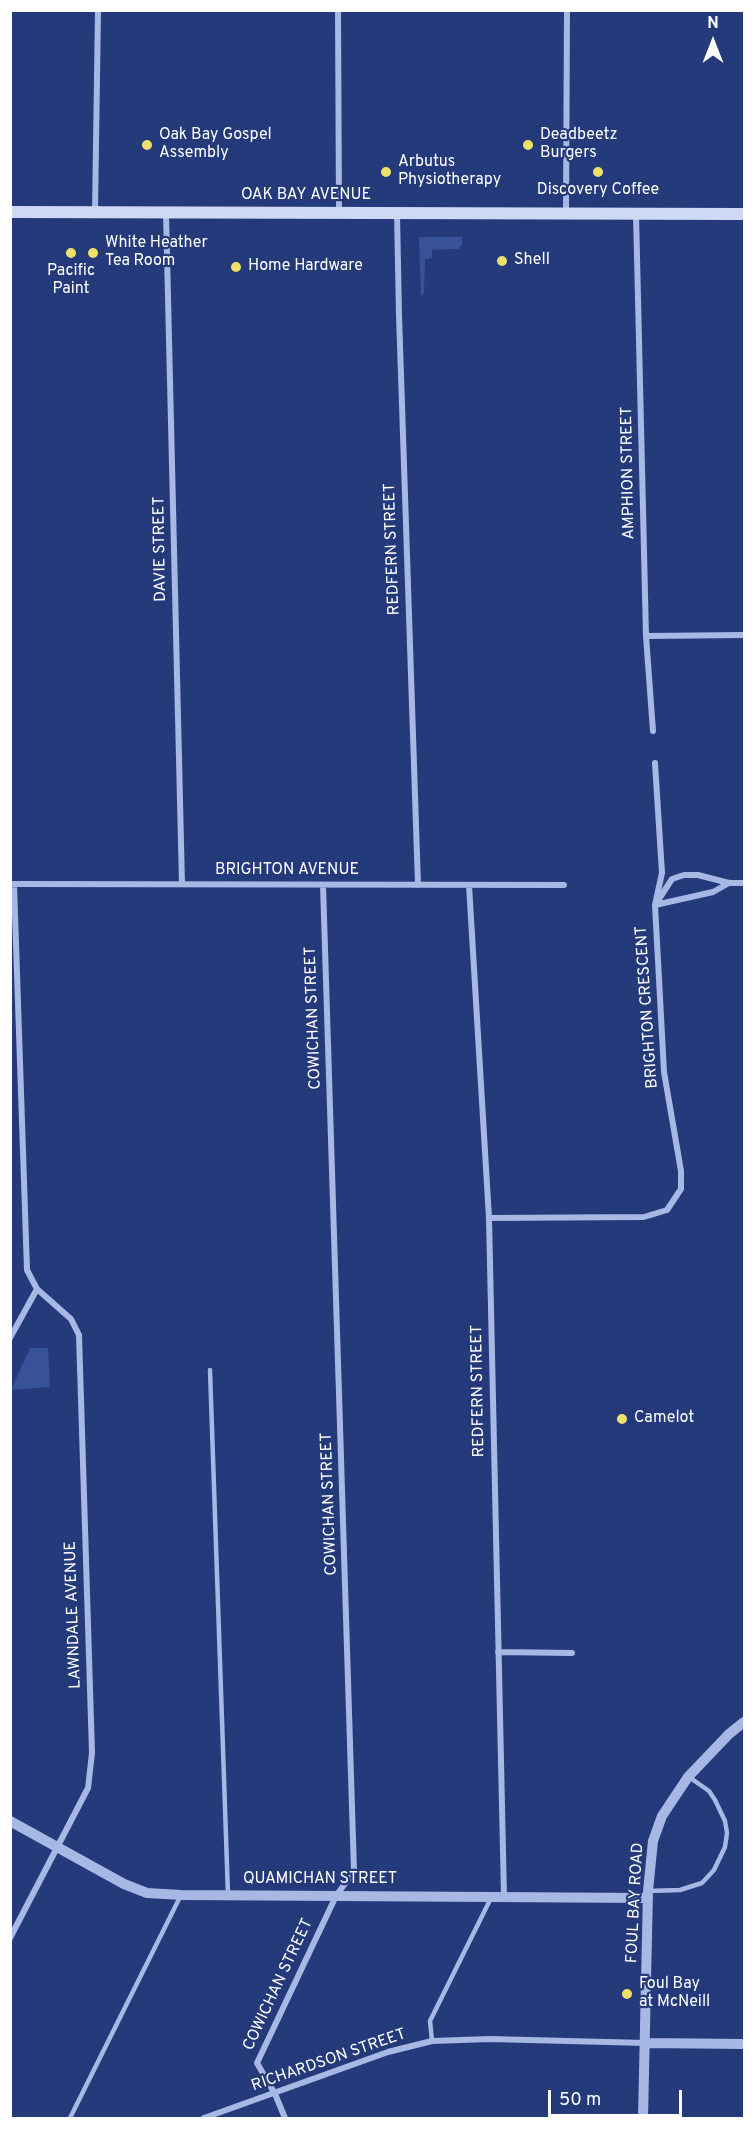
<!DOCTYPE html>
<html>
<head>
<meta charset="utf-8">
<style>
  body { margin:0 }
  #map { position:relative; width:755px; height:2129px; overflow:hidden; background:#243a7a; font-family:Overpass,sans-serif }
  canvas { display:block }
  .frame { position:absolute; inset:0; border:12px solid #fff; pointer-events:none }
  .north { position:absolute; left:683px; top:12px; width:60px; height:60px; -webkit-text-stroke:4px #243a7a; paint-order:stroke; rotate:0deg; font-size:16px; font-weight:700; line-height:24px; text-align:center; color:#fff }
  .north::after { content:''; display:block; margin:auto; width:21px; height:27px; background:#fff; clip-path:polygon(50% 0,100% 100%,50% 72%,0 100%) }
  .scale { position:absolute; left:548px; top:2090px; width:134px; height:27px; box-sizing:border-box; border:3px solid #fff; border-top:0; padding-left:8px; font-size:18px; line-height:21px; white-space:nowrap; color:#fff; -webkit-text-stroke:4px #243a7a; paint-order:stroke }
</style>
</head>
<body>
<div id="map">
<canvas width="755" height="2129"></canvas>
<div class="frame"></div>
<div class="north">N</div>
<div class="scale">50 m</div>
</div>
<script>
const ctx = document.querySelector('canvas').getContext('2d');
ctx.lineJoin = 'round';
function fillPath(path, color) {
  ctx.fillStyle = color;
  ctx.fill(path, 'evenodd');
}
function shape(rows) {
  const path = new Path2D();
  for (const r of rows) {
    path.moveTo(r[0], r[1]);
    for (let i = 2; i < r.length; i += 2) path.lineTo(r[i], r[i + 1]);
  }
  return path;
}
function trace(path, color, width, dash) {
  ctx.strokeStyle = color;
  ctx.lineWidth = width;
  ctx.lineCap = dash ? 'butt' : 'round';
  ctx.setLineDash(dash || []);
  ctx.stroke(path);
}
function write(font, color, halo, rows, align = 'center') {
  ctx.font = font + ' Overpass,sans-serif';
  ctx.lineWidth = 4.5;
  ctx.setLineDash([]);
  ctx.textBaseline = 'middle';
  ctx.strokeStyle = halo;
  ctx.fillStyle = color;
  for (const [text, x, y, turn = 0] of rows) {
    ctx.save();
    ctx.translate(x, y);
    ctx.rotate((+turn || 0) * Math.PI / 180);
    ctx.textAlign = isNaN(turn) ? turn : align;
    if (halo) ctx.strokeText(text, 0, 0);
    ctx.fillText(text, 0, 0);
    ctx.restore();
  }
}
fillPath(shape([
  [419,237,462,237,462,245,458,249,432,250,432,258,425,259,424,293,421,297],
  [30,1348,48,1348,50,1387,11,1390]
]), '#375298');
trace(shape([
  [210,1370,228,1895],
  [648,1891,680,1890,702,1883,714,1870,725,1847,727,1833,725,1821,715,1800,709,1791,689,1777],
  [432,2041,430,2021,491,1898],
  [70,2118,181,1895]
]), '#a7b8e4', 4.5);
trace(shape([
  [338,10,339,213],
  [95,212,98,10],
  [166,213,182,884],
  [397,213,399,315,418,885],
  [566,213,567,10],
  [636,214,646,636,653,731],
  [646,636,744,635],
  [11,884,564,885],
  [469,885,489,1218,504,1896],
  [657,902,672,879,684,875,698,875,729,883,744,883],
  [655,905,713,892,729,883],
  [489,1218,644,1217,667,1210,681,1189,681,1171,664,1072,655,905,662,873,655,763],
  [10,1338,37,1289],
  [498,1652,572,1653],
  [10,1938,88,1788,92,1753,79,1335,71,1319,37,1289,27,1270,14,884],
  [204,2118,388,2052,432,2041,490,2039,646,2043],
  [285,2118,275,2094,257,2063,336,1896,354,1871,323,885]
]), '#a7b8e4', 6);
trace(shape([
  [10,1821,124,1884,147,1893,181,1895,648,1898],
  [646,2043,744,2044],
  [643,2118,648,1891,653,1841,662,1816,688,1777,729,1734,744,1722]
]), '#a7b8e4', 10);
trace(shape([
  [10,212,744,214]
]), '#d0d9f4', 12);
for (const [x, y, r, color] of [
  [147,145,6,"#efe06a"],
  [528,145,6,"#efe06a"],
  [386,172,6,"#efe06a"],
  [598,172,6,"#efe06a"],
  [71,253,6,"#efe06a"],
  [93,253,6,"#efe06a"],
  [502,261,6,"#efe06a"],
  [236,267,6,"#efe06a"],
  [622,1419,6,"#efe06a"],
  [627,1994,6,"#efe06a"]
]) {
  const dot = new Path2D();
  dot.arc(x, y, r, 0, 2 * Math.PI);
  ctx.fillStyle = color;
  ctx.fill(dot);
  trace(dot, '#243a7a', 2);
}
write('16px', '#fff', '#243a7a', [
  ["Oak Bay Gospel",159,136],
  ["Assembly",159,154],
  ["Deadbeetz",540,136],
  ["Burgers",540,154],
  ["Arbutus",398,163],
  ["Physiotherapy",398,181],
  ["Discovery Coffee",598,191,"center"],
  ["White Heather",105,244],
  ["Tea Room",105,262],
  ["Shell",514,261],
  ["Home Hardware",248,267],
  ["Pacific",71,272,"center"],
  ["Paint",71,290,"center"],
  ["Camelot",634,1419],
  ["Foul Bay",639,1985],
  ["at McNeill",639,2003]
], 'left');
write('16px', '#fff', '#243a7a', [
  ["OAK BAY AVENUE",306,196],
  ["AMPHION STREET",629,473,-91],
  ["DAVIE STREET",161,549,-91],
  ["REDFERN STREET",393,549,-92],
  ["BRIGHTON AVENUE",287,871],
  ["BRIGHTON CRESCENT",648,1007,-94],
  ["COWICHAN STREET",314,1018,-92],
  ["REDFERN STREET",479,1391,-91],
  ["COWICHAN STREET",330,1504,-92],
  ["LAWNDALE AVENUE",74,1615,-92],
  ["QUAMICHAN STREET",320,1880],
  ["FOUL BAY ROAD",636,1903,-87],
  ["COWICHAN STREET",279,1985,-65],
  ["RICHARDSON STREET",329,2061,-19]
]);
</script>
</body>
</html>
